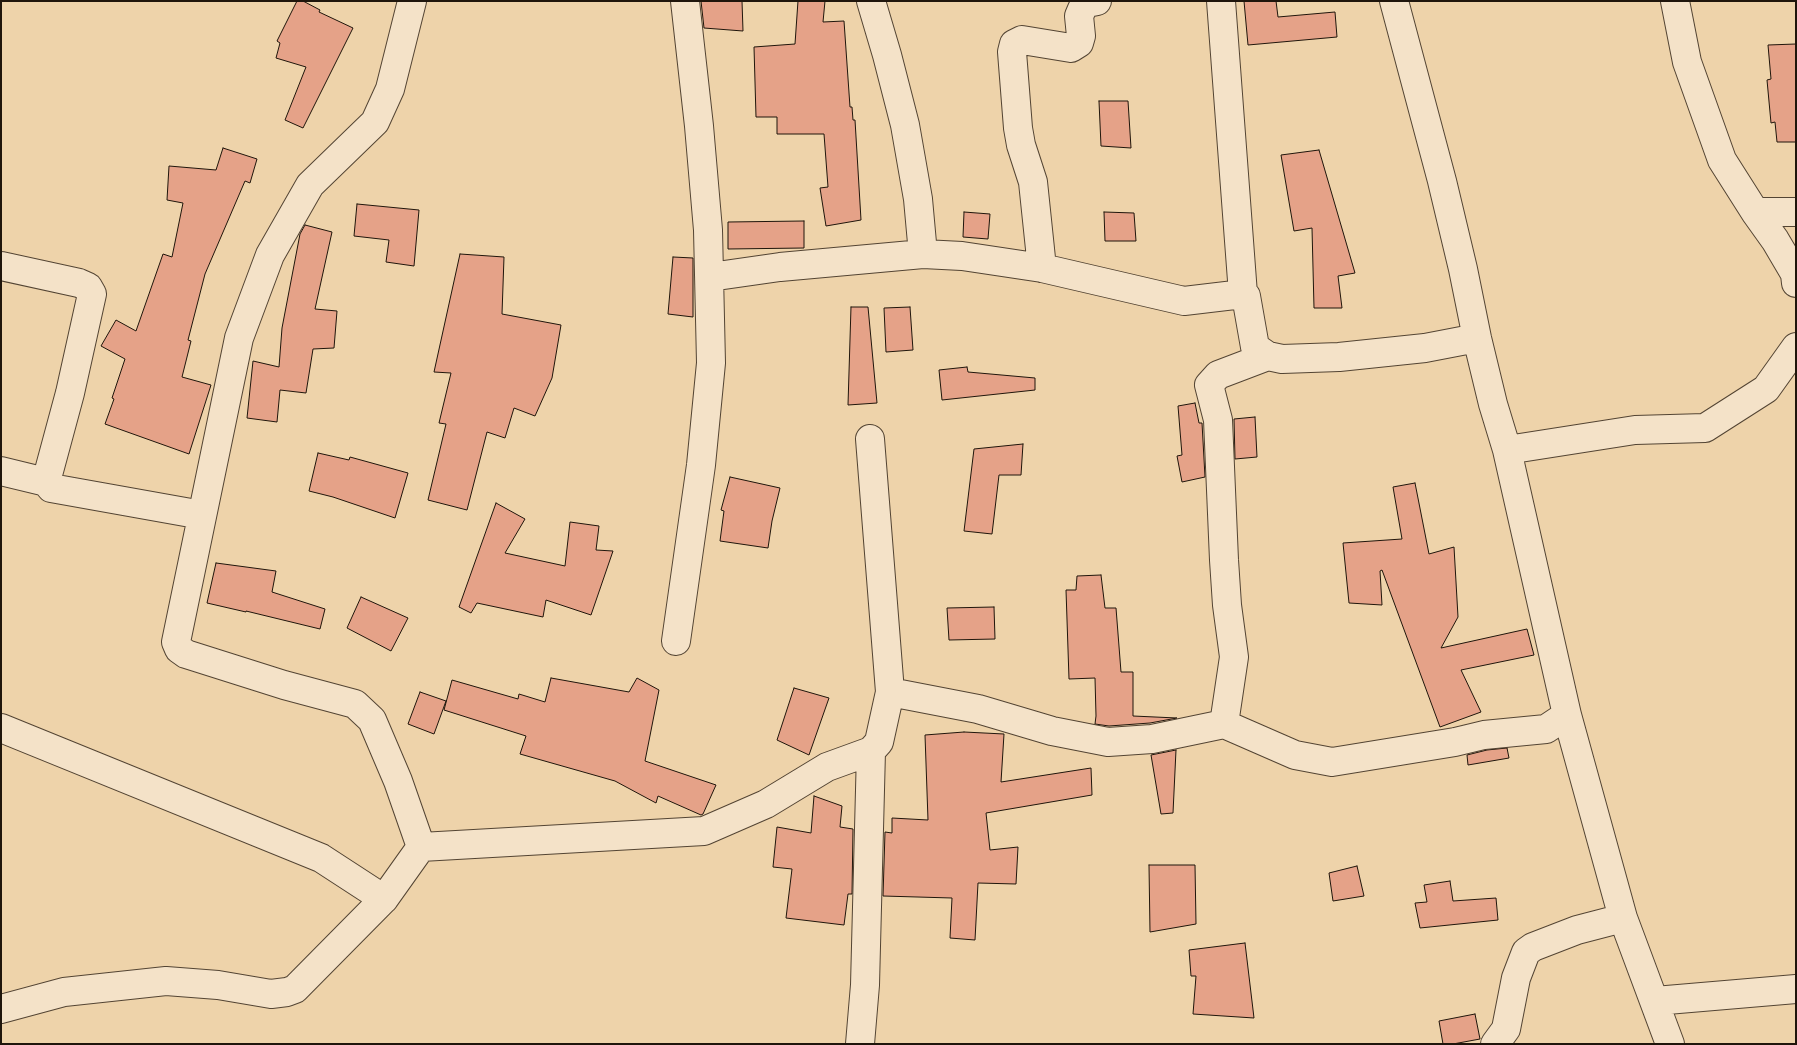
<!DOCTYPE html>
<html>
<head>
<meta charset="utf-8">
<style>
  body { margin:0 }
  #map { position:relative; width:1797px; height:1045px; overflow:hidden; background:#eed3aa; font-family:Cardo,serif }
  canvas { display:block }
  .frame { position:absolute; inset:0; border:2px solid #1f150b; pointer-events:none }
</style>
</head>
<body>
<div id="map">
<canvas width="1797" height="1045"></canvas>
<div class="frame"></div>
</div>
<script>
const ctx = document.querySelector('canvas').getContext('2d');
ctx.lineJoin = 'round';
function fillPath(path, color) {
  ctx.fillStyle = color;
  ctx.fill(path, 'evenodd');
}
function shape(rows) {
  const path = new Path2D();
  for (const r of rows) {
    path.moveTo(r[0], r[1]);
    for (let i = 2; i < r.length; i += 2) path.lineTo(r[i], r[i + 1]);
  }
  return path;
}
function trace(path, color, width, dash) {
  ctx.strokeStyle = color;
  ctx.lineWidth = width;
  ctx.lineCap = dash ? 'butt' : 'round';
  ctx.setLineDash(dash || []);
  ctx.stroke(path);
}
const building = shape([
  [297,1,303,1,320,10,319,12,353,28,303,128,285,120,306,67,276,58,280,43,277,41,297,1],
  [701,1,742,1,743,31,704,28,701,1],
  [798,1,825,1,823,22,844,21,850,107,852,107,853,120,855,120,861,220,826,226,820,188,828,187,824,134,777,134,777,117,756,117,754,47,795,44,798,1],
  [1244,1,1276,1,1278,17,1335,12,1337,37,1248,45,1244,1],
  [1796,44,1796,142,1777,142,1775,122,1771,123,1767,80,1771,79,1768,45,1796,44],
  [1099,101,1128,101,1131,148,1101,146,1099,101],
  [223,148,257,159,250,183,245,181,205,274,188,340,191,341,182,377,211,385,189,454,105,424,114,399,112,398,125,359,101,346,116,320,136,331,163,254,172,257,183,203,167,200,169,166,216,170,223,148],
  [1319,150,1355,273,1338,276,1342,308,1314,308,1312,228,1294,231,1281,155,1319,150],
  [357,204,419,210,414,266,386,262,389,240,354,236,357,204],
  [964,212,990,214,988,239,963,237,964,212],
  [1104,212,1134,213,1136,241,1105,241,1104,212],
  [804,221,804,248,728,249,728,222,804,221],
  [305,225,332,232,315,309,337,311,334,348,313,349,306,393,280,390,277,422,247,418,253,361,279,367,282,328,300,234,305,225],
  [460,254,504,257,502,314,561,325,552,378,535,416,514,408,505,438,487,432,467,510,428,500,446,424,439,423,451,373,434,372,460,254],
  [673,257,693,258,693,317,668,314,673,257],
  [851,307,868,307,877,403,848,405,851,307],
  [910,307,913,350,886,352,884,308,910,307],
  [967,367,968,372,1035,378,1035,390,942,400,939,370,967,367],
  [1195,403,1199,423,1202,423,1205,477,1182,482,1177,456,1182,455,1178,406,1195,403],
  [1255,417,1257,457,1235,459,1234,419,1255,417],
  [1023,444,1021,475,999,475,992,534,964,531,974,449,1023,444],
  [318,453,349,460,350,457,408,473,395,518,333,497,309,491,318,453],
  [730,477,780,488,772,521,768,548,720,541,724,511,721,510,730,477],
  [1415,483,1429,554,1454,547,1458,617,1441,648,1527,629,1534,655,1461,670,1481,712,1440,727,1382,570,1380,571,1382,605,1349,603,1343,543,1402,539,1393,487,1415,483],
  [496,503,525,519,505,553,565,566,570,522,599,526,596,550,613,551,591,615,546,600,543,617,477,603,471,613,459,607,496,503],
  [216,563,276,571,272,592,325,609,320,629,246,611,246,612,207,603,216,563],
  [1101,575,1105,608,1116,608,1121,672,1133,672,1133,716,1177,718,1150,723,1109,726,1095,724,1096,716,1095,678,1069,679,1066,590,1076,590,1077,576,1101,575],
  [361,597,408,618,391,651,347,628,361,597],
  [994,607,995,639,949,640,947,608,994,607],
  [551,678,629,692,637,678,659,690,645,761,716,785,703,814,701,815,658,796,656,803,615,781,520,754,526,736,444,710,452,680,518,699,519,694,545,702,551,678],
  [794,688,829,698,809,755,777,740,794,688],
  [420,692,446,701,434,734,408,724,420,692],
  [964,732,1004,734,1001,782,1091,768,1092,795,986,813,990,850,1018,847,1016,884,978,883,975,940,950,938,952,898,883,896,885,832,892,833,892,818,928,820,925,735,964,732],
  [1507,748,1509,758,1468,765,1467,755,1487,750,1507,748],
  [1176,750,1173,813,1161,814,1151,755,1176,750],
  [814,796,842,806,840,827,853,829,852,894,848,894,844,925,786,918,792,869,773,867,777,827,811,833,814,796],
  [1149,865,1195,865,1196,924,1150,932,1149,865],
  [1357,866,1364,896,1333,901,1329,873,1357,866],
  [1450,881,1453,901,1496,898,1498,920,1420,928,1415,903,1427,902,1424,885,1450,881],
  [1245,943,1254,1018,1193,1014,1196,976,1191,976,1189,950,1245,943],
  [1475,1014,1480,1039,1453,1044,1443,1044,1439,1021,1475,1014]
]);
fillPath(building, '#e5a288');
trace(building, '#1f150b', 1);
const minor = shape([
  [871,1,887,55,905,125,918,199,923,254],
  [1221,1,1243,294],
  [1394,1,1442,181,1463,269,1477,338,1493,404,1507,450,1567,715,1623,918,1670,1044],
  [1675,1,1687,62,1722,160,1755,212,1775,240,1795,274,1796,283],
  [1755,212,1796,212],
  [1,266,79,283,88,287,92,294,70,393,46,482,51,488,202,515],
  [1042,268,1033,182,1021,145,1018,128,1012,52,1014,44,1022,40,1071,48,1079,43,1081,36,1079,16,1082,9,1087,3,1097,1],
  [710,277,780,267,923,254,962,256,1042,268,1184,301,1243,294,1246,296,1255,347,1268,356,1282,359,1339,357,1425,348,1477,338],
  [1507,450,1635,430,1705,428,1766,389,1796,347],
  [1,471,46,482],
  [676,641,701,465,711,363,708,230,699,126,685,1],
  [890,692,978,709,1052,731,1108,742,1152,739,1224,724,1295,755,1332,762,1455,742,1484,735,1546,729,1567,715],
  [1224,724,1234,657,1227,605,1224,560,1218,420,1209,385,1218,375,1268,356],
  [1,728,321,858,384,899],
  [421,847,704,831,766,804,827,767,871,751,879,742,890,692,870,439],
  [1655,1001,1796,989],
  [1,1009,64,992,166,981,218,985,271,994,287,992,295,989,384,899,421,847,398,781,372,720,355,704,284,685,186,654,179,649,176,642,239,338,270,255,310,185,375,122,390,89,412,1],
  [860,1044,865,985,871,751],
  [1495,1044,1506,1029,1516,978,1526,952,1533,947,1577,930,1623,918]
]);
trace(minor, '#534433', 30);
trace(minor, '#f4e2c8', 28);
</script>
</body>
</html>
